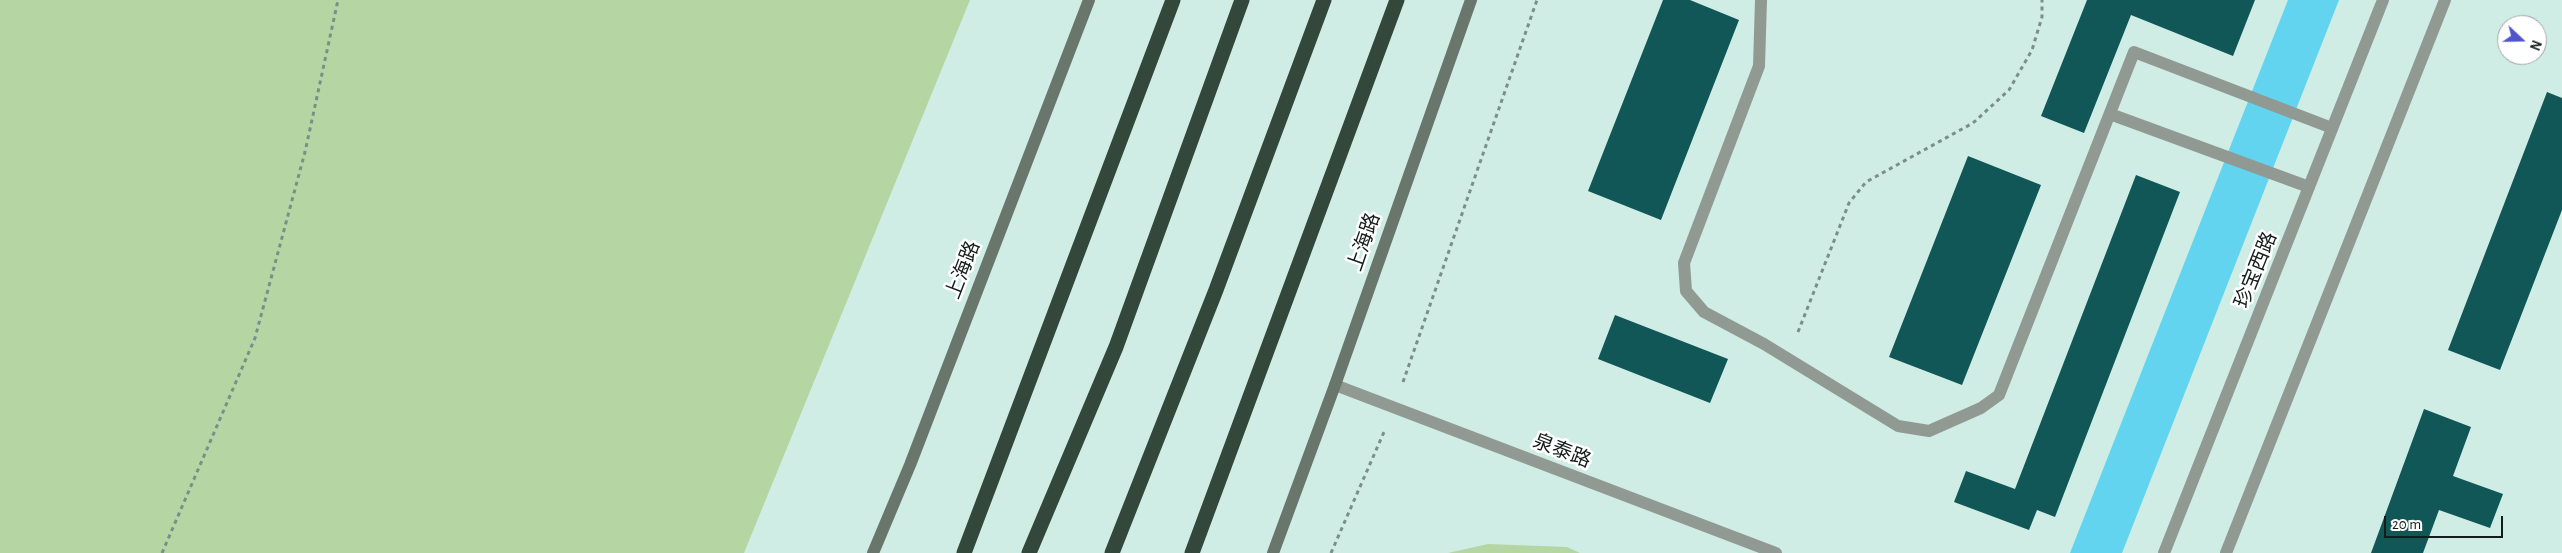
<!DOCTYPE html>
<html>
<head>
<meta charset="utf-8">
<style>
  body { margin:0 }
  #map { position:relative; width:2562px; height:553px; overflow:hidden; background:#cfede4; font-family:"Alegreya Sans",sans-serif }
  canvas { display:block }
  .north { position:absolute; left:2497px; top:15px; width:50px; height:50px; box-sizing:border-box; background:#fff; border:1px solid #a1a5a4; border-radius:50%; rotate:111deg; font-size:14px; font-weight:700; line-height:20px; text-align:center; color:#131e1b }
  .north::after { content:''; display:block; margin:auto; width:18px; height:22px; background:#5054cb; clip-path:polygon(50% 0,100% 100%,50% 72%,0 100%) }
  .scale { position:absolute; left:2384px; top:516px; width:119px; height:22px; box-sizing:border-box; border:2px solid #131e1b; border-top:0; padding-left:6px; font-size:15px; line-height:18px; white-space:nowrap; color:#131e1b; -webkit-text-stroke:4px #fff; paint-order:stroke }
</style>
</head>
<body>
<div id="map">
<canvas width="2562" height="553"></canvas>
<div class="north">N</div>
<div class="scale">20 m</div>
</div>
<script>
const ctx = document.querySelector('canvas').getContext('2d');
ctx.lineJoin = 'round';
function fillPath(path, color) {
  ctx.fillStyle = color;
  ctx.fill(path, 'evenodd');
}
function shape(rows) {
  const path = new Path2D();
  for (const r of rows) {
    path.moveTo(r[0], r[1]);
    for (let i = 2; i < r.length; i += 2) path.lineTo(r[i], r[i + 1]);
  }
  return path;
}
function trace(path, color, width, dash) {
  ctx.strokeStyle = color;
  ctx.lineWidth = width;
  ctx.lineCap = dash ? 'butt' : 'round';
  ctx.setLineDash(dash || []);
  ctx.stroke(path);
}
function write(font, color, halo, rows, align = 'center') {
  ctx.font = font + ' "Alegreya Sans","Noto Sans SC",sans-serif';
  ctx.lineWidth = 5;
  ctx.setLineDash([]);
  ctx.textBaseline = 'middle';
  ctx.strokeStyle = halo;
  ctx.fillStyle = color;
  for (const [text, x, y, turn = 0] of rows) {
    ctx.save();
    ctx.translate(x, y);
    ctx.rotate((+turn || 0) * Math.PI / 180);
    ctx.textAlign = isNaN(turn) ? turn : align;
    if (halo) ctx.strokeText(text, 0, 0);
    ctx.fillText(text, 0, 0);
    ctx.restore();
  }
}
fillPath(shape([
  [0,0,970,0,744,553,0,553],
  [1488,544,1567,547,1580,553,1448,553]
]), '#b5d6a3');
fillPath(shape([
  [2288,0,2339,0,2122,553,2070,553]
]), '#62d4ef');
fillPath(shape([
  [1663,0,1690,0,1739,20,1661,220,1588,191],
  [2087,0,2255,0,2233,56,2131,15,2084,133,2041,116],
  [2547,92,2562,98,2562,210,2500,370,2448,350],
  [1968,156,2041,185,1962,385,1889,357],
  [2136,175,2180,192,2055,517,2037,510,2029,530,1954,502,1966,471,2015,489],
  [1615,315,1728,359,1710,403,1598,359],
  [2424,409,2471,427,2453,476,2503,494,2490,528,2439,510,2423,553,2371,553]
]), '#115758');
trace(shape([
  [1798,332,1849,203,1866,182,1973,123,2009,90,2032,50,2042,17,2042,0],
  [1403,382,1537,0],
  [162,553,255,338,305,152,338,0],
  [1331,553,1384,432]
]), '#7a8f89', 3, [4, 4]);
trace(shape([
  [1761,0,1759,66,1684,263,1686,291,1704,312,1764,344,1898,426,1929,431,1981,408,1999,395,2134,52,2332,128],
  [2110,114,2309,187]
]), '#909a93', 12);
trace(shape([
  [1335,385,1776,553],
  [2164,553,2383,0],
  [2226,553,2445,0]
]), '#909a93', 12);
trace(shape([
  [873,553,910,465,1089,0],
  [1273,553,1335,385,1471,0]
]), '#68766c', 12);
trace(shape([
  [964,553,1173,0],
  [1029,553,1116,347,1242,0],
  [1112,553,1216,290,1324,0],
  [1192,553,1397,0]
]), '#33473a', 15);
write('20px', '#131e1b', '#fff', [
  ["上海路",1364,242,-71],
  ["上海路",963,270,-69],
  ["珍宝西路",2256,270,-68],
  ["泉泰路",1562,451,21]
]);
</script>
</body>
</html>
